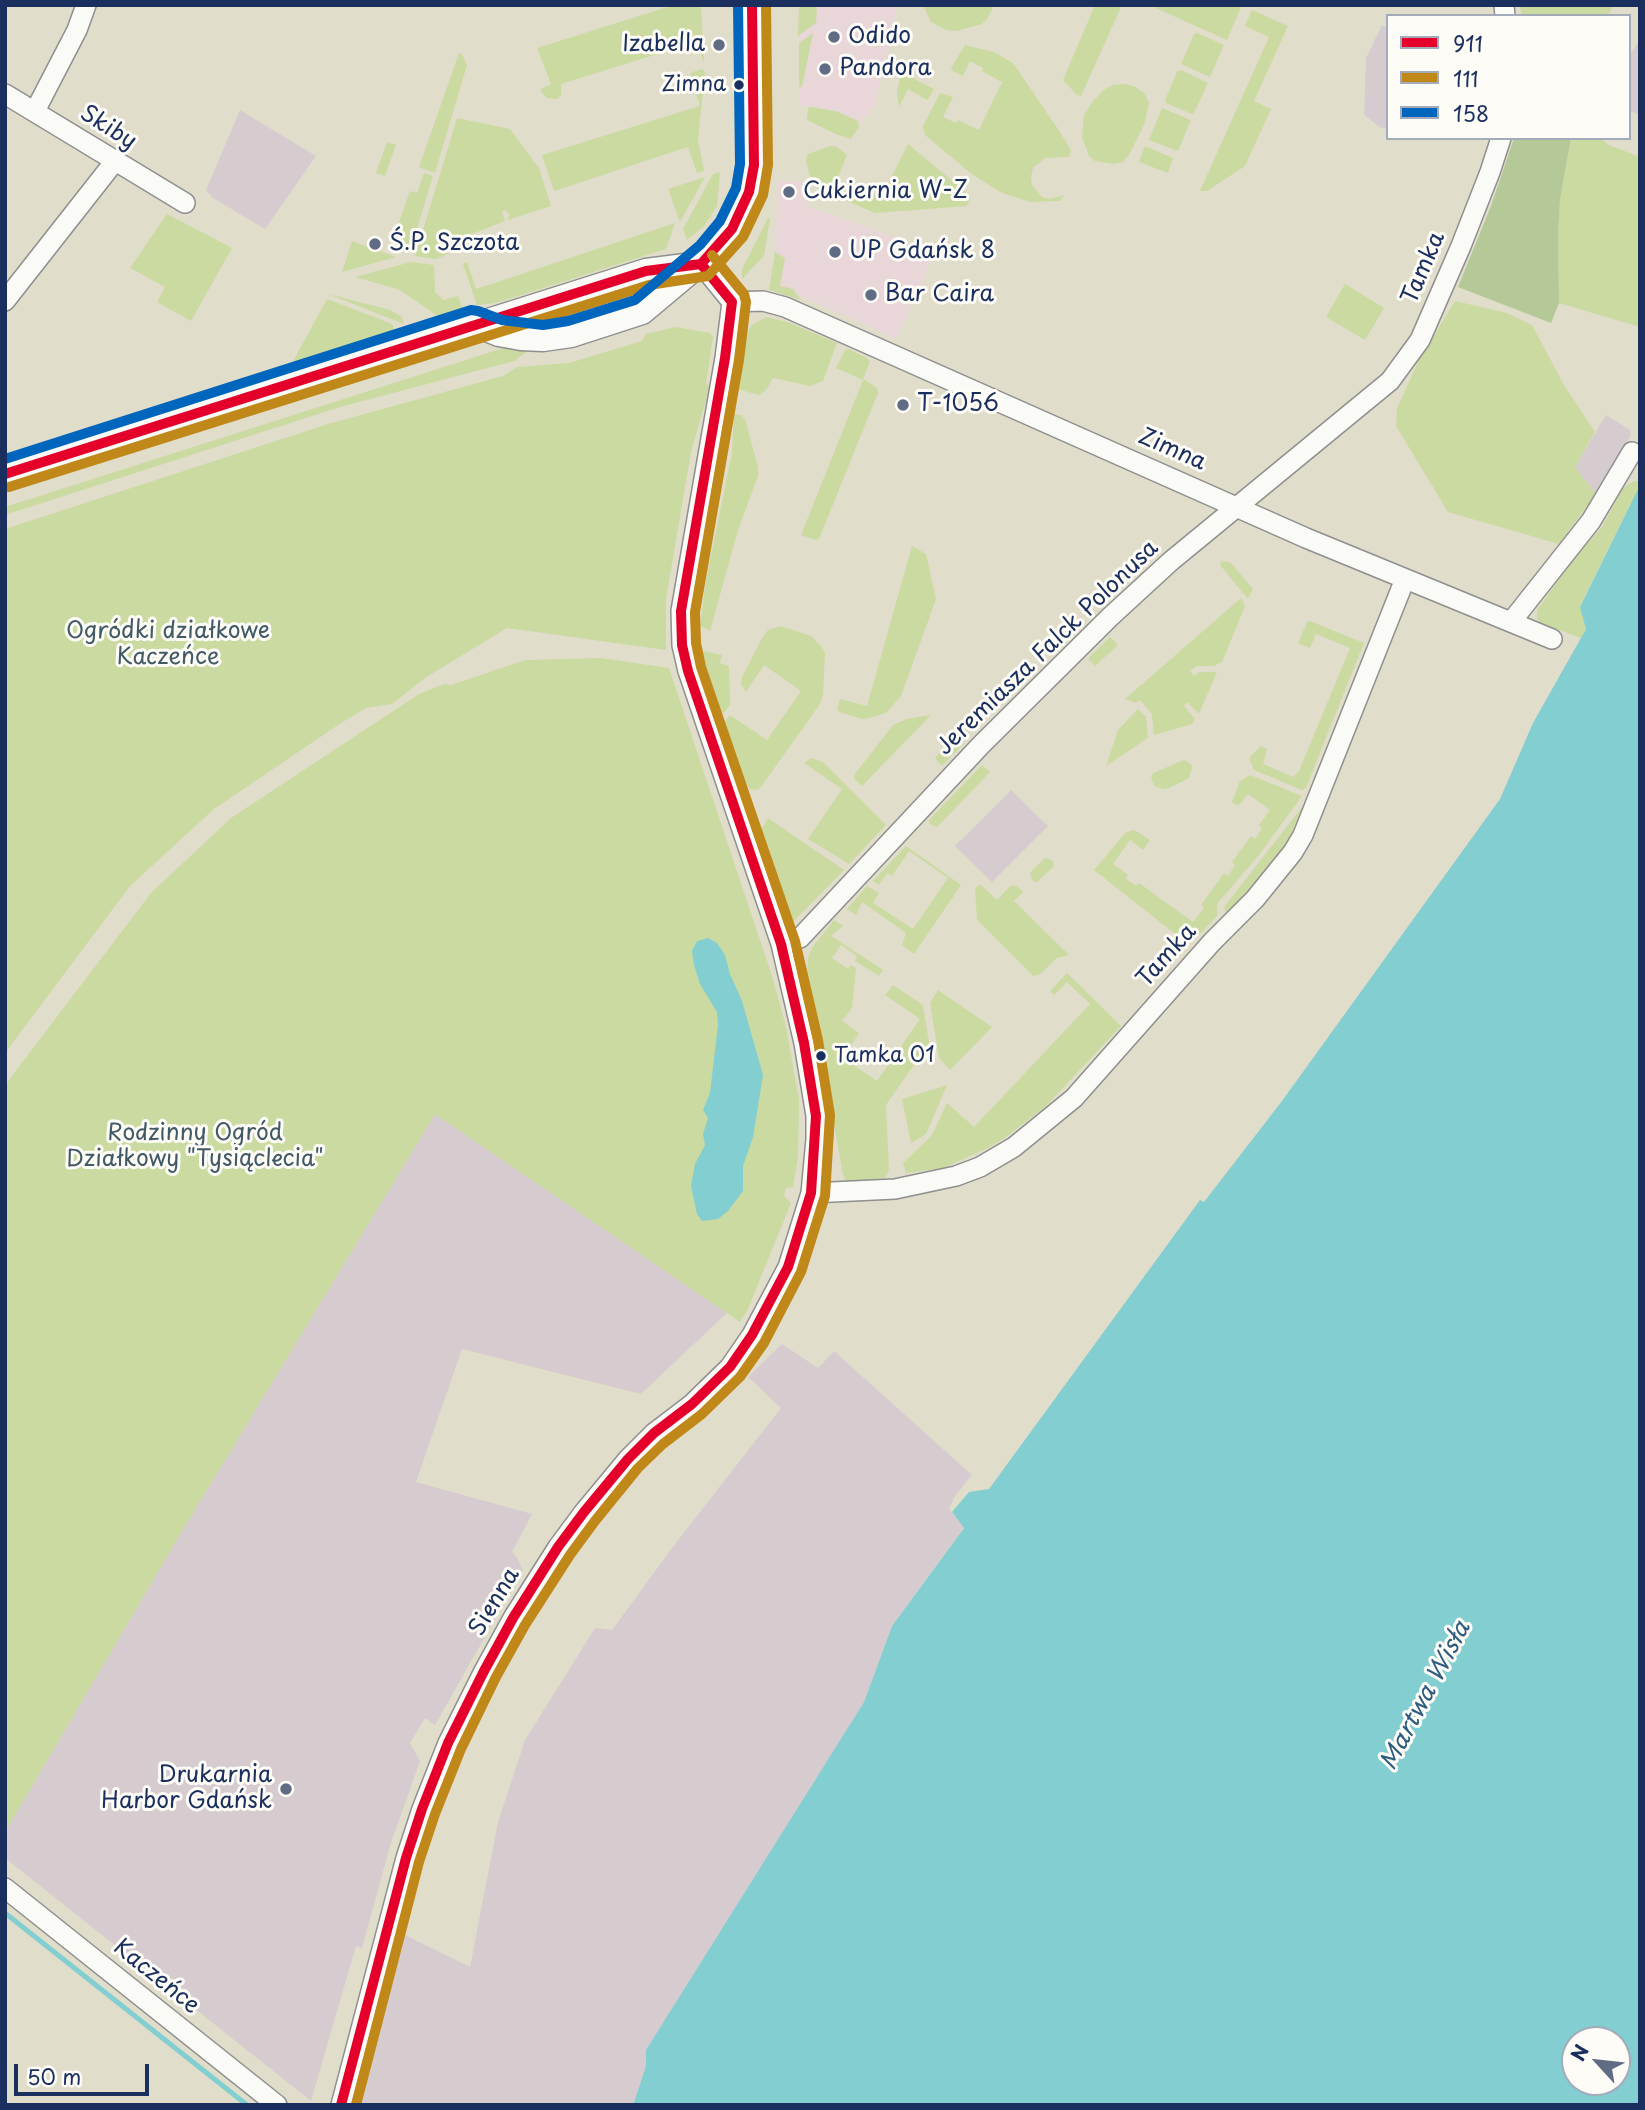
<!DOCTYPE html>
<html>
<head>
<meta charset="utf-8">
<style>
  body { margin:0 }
  #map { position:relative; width:1645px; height:2110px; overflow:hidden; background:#e1ddcb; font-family:"Playpen Sans",sans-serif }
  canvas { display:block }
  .frame { position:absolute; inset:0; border:7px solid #1b2f5e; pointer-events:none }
  .legend { position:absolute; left:1386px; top:14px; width:245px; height:126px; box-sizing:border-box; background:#fdfcf7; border:2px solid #a3aaba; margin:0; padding:9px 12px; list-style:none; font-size:21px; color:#1b2f5e }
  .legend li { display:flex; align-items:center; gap:14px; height:35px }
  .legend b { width:35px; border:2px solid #a3aaba }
  .north { position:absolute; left:1561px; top:2026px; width:70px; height:70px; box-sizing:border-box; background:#fdfcf7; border:2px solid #a3aaba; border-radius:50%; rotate:297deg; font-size:19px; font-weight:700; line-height:28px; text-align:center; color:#1b2f5e }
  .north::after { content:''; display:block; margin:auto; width:24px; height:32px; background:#606c84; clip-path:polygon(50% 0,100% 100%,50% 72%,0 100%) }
  .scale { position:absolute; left:14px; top:2064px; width:135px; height:32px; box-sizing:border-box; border:4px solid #1b2f5e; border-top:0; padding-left:9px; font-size:21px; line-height:24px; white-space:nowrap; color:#1b2f5e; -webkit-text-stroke:5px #fdfcf7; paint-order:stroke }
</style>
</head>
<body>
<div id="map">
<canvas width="1645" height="2110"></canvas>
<div class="frame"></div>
<ul class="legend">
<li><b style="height:9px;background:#e4002b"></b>911</li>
<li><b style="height:9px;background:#c08818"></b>111</li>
<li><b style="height:9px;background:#0065bd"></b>158</li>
</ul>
<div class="north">N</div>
<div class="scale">50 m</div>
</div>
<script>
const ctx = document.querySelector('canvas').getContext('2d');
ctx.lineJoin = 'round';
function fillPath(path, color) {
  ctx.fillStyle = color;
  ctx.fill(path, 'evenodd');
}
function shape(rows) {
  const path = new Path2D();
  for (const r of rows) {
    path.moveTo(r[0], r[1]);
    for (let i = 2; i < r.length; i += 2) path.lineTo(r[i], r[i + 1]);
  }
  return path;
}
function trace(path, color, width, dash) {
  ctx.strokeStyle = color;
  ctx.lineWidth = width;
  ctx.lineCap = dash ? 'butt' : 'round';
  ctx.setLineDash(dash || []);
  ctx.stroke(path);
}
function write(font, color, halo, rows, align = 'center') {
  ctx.font = font + ' "Playpen Sans",sans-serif';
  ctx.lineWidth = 6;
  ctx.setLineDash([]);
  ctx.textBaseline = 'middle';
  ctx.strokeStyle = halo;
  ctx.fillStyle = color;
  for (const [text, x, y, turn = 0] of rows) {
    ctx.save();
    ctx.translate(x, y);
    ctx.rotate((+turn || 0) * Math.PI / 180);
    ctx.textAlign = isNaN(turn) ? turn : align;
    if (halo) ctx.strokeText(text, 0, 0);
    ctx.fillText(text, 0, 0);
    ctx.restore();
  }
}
fillPath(shape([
  [799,5,898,5,875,105,860,123,836,111,799,105],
  [778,181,807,182,807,206,935,252,896,339,799,295,793,289,780,287,785,258,775,252]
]), '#e9d6d9');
fillPath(shape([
  [1382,25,1388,28,1388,129,1381,128,1364,115,1366,58],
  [1640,40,1640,116,1629,110,1629,56],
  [240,110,316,156,265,229,213,198,206,190],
  [1606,415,1630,430,1631,435,1596,494,1575,467],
  [1011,790,1048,826,992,882,955,846],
  [435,1114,727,1313,641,1394,462,1349,416,1482,532,1514,512,1552,517,1558,523,1570,435,1725,425,1718,410,1743,420,1761,391,1843,362,1948,356,1946,311,2101,5,1858,5,1832,179,1536],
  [782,1344,818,1368,834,1351,972,1475,955,1496,949,1509,964,1527,892,1626,864,1702,647,2050,646,2066,633,2105,358,2105,403,1934,470,1967,498,1822,525,1740,595,1628,612,1630,675,1544,781,1408,748,1377]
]), '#d6cccf');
fillPath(shape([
  [674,5,701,5,704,63,696,42,561,84,561,96,557,99,547,98,541,92,541,89,551,84,537,48],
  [799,5,817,5,817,8,816,23,798,36],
  [923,5,961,6,994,5,987,19,982,24,956,31,946,30,931,22],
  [1095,5,1122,5,1081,96,1077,95,1063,80],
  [1149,5,1242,5,1227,40],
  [1520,5,1613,5,1608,16,1522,16],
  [1252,10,1288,26,1254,101,1271,109,1245,166,1207,191,1200,191,1269,37,1245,26],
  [813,33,802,87,799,87,799,43],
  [1197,33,1224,45,1210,77,1181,64,1194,34],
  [965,45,994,52,1013,63,1060,132,1071,150,1069,157,1045,158,1033,168,1031,177,1032,185,1042,197,1050,199,1065,195,1059,201,1031,202,1002,193,973,175,925,135,923,126,940,93,953,97,943,117,956,123,958,120,979,130,1002,82,982,71,983,68,970,61,963,76,953,71,951,68],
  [459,53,462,54,467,65,435,173,419,167],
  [702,69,705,72,698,139,704,171,697,173,688,147,554,191,542,155,700,106,690,73],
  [1181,70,1208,83,1194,113,1192,114,1166,103,1165,100,1177,72],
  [901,72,934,89,929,98,927,100,908,89,899,107,897,93],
  [1125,84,1136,87,1145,94,1149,103,1144,125,1129,155,1123,162,1114,164,1095,161,1089,156,1082,137,1084,115,1092,102,1105,89,1113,85],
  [811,107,836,111,858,121,859,127,851,139,838,135,807,120,808,108],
  [1162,108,1191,120,1178,151,1149,140],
  [457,118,510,129,539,168,551,206,508,220,509,214,505,210,502,211,505,221,459,239,450,247,448,254,436,259,415,256],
  [1571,138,1600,138,1609,145,1640,157,1640,327,1559,303,1558,238,1560,199],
  [387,142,396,145,385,176,376,173],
  [908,144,968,194,970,197,967,206,875,213,840,198,843,184,858,192,860,188,881,198],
  [830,146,837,147,847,155,831,195,819,190,810,176,806,161,808,154],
  [1145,146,1173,158,1168,173,1139,162],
  [720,172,717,206,704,226,687,240,683,229,713,174],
  [424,173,433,176,411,249,404,253,390,248,410,191,417,193],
  [705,177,680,222,668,189],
  [167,214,232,248,191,321,157,302,165,287,130,268],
  [768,218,770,218,764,256,742,279,742,269],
  [675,223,666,249,496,303,477,305,463,264,467,262,476,289],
  [352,241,396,257,342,272],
  [775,252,785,258,780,286,793,289,801,300,769,290],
  [411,262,434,265,435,292,443,300,458,296,463,310,449,315,436,315,400,290,355,277],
  [1345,284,1384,308,1365,340,1326,317],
  [328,294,390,310,402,317,404,324],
  [327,299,390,323,394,327,394,331,391,335,291,365],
  [1455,301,1507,313,1532,325,1564,385,1595,432,1575,467,1596,494,1559,544,1448,512,1396,426,1397,408,1420,358],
  [767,317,790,323,837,343,823,381,810,386,773,378,766,390,759,395,737,389,745,335,753,324],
  [675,327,710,333,713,337,706,384,710,386,691,452,666,599,666,650,507,628,425,678,392,704,366,708,341,723,214,809,130,886,5,1053,5,529,328,424,503,376,517,367,569,363,642,341,646,334],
  [516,344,543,346,528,351,514,361,340,407,5,515,5,507],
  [848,349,867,358,870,362,863,379,877,388,878,393,819,539,816,540,801,535,863,380,836,368,845,350],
  [734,414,741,415,745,419,758,467,758,476,738,530,710,631,700,626,706,580,732,453],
  [1634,481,1640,481,1640,485,1580,606,1586,628,1581,638,1540,623,1537,619,1537,610,1574,558,1602,527,1623,488],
  [716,501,704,551,696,609,691,624,689,615,707,507],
  [912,546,926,554,936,599,901,696,886,713,870,718,862,719,839,712,837,708,840,699,867,706],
  [1221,561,1230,562,1253,589,1248,599,1220,565],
  [1241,598,1245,606,1222,662,1214,666,1197,666,1190,671,1194,676,1199,672,1217,672,1199,714,1187,702,1184,706,1195,719,1192,724,1154,735,1152,714,1140,700,1136,703,1125,699],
  [1310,621,1364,643,1306,788,1302,790,1254,770,1249,758,1261,746,1267,749,1263,764,1293,777,1299,771,1350,648,1316,634,1310,648,1298,643,1307,622],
  [781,626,811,636,822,647,825,653,823,695,820,704,768,777,759,789,755,790,750,789,742,779,723,725,730,715,767,740,801,691,764,665,746,692,741,685,742,677,762,638,768,630],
  [1110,637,1118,645,1095,666,1089,660,1089,657],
  [703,651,722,655,720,663,729,666,730,705,724,713,719,712,700,660,699,656],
  [601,658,669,668,773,979,786,1027,799,1100,798,1157,793,1187,786,1188,784,1196,791,1203,748,1309,740,1322,435,1114,179,1536,5,1832,5,1085,151,893,231,818,419,694,444,684,451,685,525,660],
  [1138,709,1146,717,1148,738,1106,766,1118,730],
  [931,715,862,786,854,779,855,774,893,725,907,719],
  [957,735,965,742,942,766,935,758],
  [811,758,823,762,886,825,849,864,808,839,842,789,804,763],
  [1184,760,1191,764,1192,768,1189,778,1169,788,1163,789,1155,786,1151,779,1153,773],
  [982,765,990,772,937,827,930,824,929,820],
  [1250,775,1302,796,1259,855,1217,904,1218,915,1196,938,1185,941,1179,937,1094,870,1125,833,1133,830,1138,832,1150,840,1143,850,1130,840,1113,864,1128,875,1126,879,1136,886,1139,883,1193,922,1204,908,1201,905,1224,873,1228,876,1235,865,1232,862,1251,836,1255,839,1262,828,1259,825,1270,810,1248,794,1238,806,1232,802,1240,781],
  [1303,806,1286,846,1260,881,1226,915,1224,907],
  [768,818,844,870,793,922,789,918,761,830],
  [906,846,961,885,914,954,902,945,906,933,862,902,856,915,847,909,867,886,879,893,873,903,913,929,948,878,909,851,892,876,887,873,879,885,873,881],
  [1045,858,1052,860,1054,866,1036,883,1032,880,1030,873],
  [980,884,997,900,1010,886,1017,886,1023,892,1014,901,1069,955,1057,958,1039,975,1033,976,977,920,975,889],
  [834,920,843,926,831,936,883,970,879,976,855,961,857,956,841,945,832,958,848,969,851,965,856,968,852,1008,842,1021,859,1033,843,1058,877,1081,920,1019,885,995,893,985,923,1005,929,1043,886,1105,889,1169,887,1175,884,1178,859,1183,847,1183,843,1175,824,1066,827,1065,824,1048,820,1049,807,976,808,958,812,948],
  [1067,973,1121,1026,1046,1106,1006,1137,986,1149,943,1168,906,1173,903,1163,932,1135,947,1103,974,1127,1090,1004,1067,982,1054,995,1050,991],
  [938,990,992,1027,950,1070,939,1058,930,1003],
  [947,1085,926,1134,911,1143,902,1099]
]), '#cadaa1');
fillPath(shape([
  [1514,138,1571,138,1560,199,1558,238,1559,303,1551,323,1458,287,1491,206]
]), '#b5c998');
fillPath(shape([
  [1640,485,1640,2105,633,2105,646,2066,646,2050,864,1702,892,1626,964,1528,952,1512,969,1492,989,1489,1200,1200,1204,1202,1282,1101,1500,799,1533,723,1586,629,1580,607],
  [1575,2040,1617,2040,1617,2082,1575,2082],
  [708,938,717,943,725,955,730,974,742,1001,763,1075,753,1137,743,1166,743,1191,728,1211,718,1219,702,1221,697,1214,691,1186,695,1164,705,1145,703,1134,708,1118,703,1110,710,1093,718,1025,717,1012,700,984,694,965,692,951,697,941]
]), '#83ced1');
trace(shape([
  [5,1913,247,2105]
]), '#83ced1', 5);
const minor = shape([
  [1504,5,1505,16],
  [5,94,185,203],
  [35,111,77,30,86,5],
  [5,301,115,161],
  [732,302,763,301,785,307,1306,538,1552,639],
  [1511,622,1591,521,1632,452],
  [781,944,800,938,981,745,1110,617,1171,561,1390,381,1420,340,1461,246,1490,172,1501,138],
  [811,1193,895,1189,956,1176,980,1167,1014,1147,1074,1098,1212,942,1255,899,1293,852,1303,835,1405,579],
  [5,1888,277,2105],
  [341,2105,406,1858,422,1809,448,1743,484,1671,513,1618,558,1547,584,1512,628,1459,654,1433,692,1404,730,1367,752,1335,788,1267,811,1193,816,1139,816,1116,804,1043,781,944,688,671,682,645,681,611,725,358,732,302,701,264]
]);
const tertiary = shape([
  [474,324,499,334,521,338,543,339,571,335,642,312,710,255,732,229,743,208,749,192,754,165,752,5],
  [5,474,646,271,701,264]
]);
trace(minor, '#8e8f8e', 22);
trace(tertiary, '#8e8f8e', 27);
trace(minor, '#fafaf7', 19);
trace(tertiary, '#fafaf7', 24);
trace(shape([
  [5,474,646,271,701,264,732,229,749,192,754,165,752,5],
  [341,2105,406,1858,422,1809,448,1743,484,1671,513,1618,558,1547,584,1512,628,1459,654,1433,692,1404,730,1367,752,1335,788,1267,811,1193,816,1116,804,1043,781,944,688,671,682,645,681,611,725,358,732,302,701,264]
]), '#e4002b', 10);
trace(shape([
  [9,487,649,285,708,276,743,237,763,195,768,165,766,5],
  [356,2105,419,1862,435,1814,461,1749,496,1677,525,1625,570,1555,595,1521,638,1468,663,1444,702,1414,740,1377,764,1343,801,1272,825,1196,830,1115,818,1040,795,941,701,667,696,643,695,612,739,360,746,302,744,294,712,255]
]), '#c08818', 10);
trace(shape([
  [5,459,471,310,478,311,502,320,543,325,568,321,635,300,700,245,720,221,736,188,740,164,738,5]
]), '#0065bd', 10);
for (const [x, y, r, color] of [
  [834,37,7,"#606c84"],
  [719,45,7,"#606c84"],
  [825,69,7,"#606c84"],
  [739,85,6,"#1b2f5e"],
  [789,192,7,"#606c84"],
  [375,244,7,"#606c84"],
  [835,252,7,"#606c84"],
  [871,295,7,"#606c84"],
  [903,405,7,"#606c84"],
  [821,1056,6,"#1b2f5e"],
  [286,1789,7,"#606c84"]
]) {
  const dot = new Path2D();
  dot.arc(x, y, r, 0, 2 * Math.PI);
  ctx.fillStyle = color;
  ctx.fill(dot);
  trace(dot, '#fdfcf7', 2.5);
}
write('21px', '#1b2f5e', '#fdfcf7', [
  ["Zimna",726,85],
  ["Tamka 01",834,1056,"left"]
], 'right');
write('23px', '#1b2f5e', '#fdfcf7', [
  ["Odido",848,37],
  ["Izabella",705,45,"right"],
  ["Pandora",839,69],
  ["Cukiernia W-Z",803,192],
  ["Ś.P. Szczota",389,244],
  ["UP Gdańsk 8",849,252],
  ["Bar Caira",885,295],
  ["T-1056",917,405],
  ["Drukarnia",272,1776,"right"],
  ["Harbor Gdańsk",272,1802,"right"]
], 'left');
write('23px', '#1b2f5e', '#fdfcf7', [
  ["Skiby",108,128,32],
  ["Tamka",1424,268,-67],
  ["Zimna",1172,450,24],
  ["Jeremiasza Falck Polonusa",1048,648,-44],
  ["Tamka",1167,956,-48],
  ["Sienna",495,1602,-59],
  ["Kaczeńce",156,1977,39]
]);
write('23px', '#425966', '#fdfcf7', [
  ["Ogródki działkowe",168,632],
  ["Kaczeńce",168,658],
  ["Rodzinny Ogród",195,1134],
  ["Działkowy \"Tysiąclecia\"",195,1160]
]);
write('italic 24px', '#2e5d81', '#fdfcf7', [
  ["Martwa Wisła",1426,1696,-62]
]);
</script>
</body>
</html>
